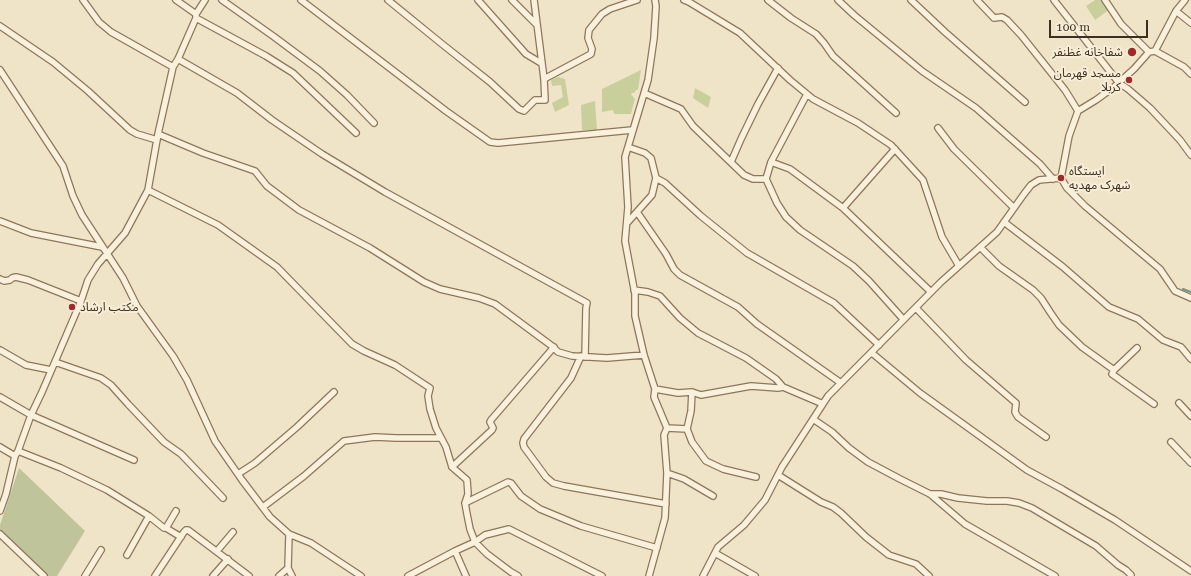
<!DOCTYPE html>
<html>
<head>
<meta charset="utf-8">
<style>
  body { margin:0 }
  #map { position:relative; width:1191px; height:576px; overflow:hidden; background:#f0e4c8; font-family:"Roboto Serif",serif }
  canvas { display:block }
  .scale { position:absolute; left:1049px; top:20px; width:99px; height:18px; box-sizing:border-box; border:2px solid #3d2e20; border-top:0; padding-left:5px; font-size:12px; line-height:14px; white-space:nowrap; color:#3d2e20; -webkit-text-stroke:3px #f7eed8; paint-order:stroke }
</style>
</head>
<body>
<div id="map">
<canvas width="1191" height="576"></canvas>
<div class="scale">100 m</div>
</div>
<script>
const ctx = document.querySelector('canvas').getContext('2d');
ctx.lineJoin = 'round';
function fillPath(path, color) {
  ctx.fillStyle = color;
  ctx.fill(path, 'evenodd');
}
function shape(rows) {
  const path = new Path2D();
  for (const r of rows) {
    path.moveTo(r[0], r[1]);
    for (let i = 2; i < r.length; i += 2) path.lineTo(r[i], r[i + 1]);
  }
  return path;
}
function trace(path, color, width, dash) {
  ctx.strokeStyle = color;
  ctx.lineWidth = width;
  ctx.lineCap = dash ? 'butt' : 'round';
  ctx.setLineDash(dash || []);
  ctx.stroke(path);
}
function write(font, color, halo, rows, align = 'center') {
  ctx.font = font + ' "Roboto Serif","Noto Sans Arabic",serif';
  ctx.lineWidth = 4;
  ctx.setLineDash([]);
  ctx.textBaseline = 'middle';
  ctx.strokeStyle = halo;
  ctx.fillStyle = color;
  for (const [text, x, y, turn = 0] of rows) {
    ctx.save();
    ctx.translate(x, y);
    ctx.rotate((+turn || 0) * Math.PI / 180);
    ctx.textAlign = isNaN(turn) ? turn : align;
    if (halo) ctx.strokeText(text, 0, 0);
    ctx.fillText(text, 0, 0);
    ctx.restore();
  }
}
fillPath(shape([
  [1095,0,1103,0,1110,9,1095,20,1086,6],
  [641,70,638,90,636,90,634,93,632,93,631,95,633,96,633,98,635,98,631,114,614,114,613,110,602,112,602,89],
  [558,77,565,79,569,105,555,112,552,103,563,97,561,85,552,86,551,80],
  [695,88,711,97,708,108,693,98],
  [595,101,597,131,582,130,581,105]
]), '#c9cf9b');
fillPath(shape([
  [19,468,85,531,57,576,47,576,0,530,0,525]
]), '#bfc49a');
trace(shape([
  [1183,289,1191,292]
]), '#6f938a', 2);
const street = shape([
  [83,0,99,22,111,32,173,67],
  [176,0,196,14],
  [222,0,273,36,320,71,347,95,374,123],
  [301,0,446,111,490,142,498,143,632,130],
  [388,0,442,44,490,82,519,109,524,111,535,100,545,100,544,79,534,0],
  [478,0,526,54,541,63],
  [512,0,537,25],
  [684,0,689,2,740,33,790,80,813,99,858,123,891,145,923,180,942,237,959,266],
  [768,0,791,18,816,34,824,43,833,56,896,113],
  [838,0,854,15,922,71,976,108,1040,164,1053,179],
  [911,0,945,32,1025,102],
  [977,0,994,18,1002,17,1007,20,1021,35,1065,90,1078,111],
  [1054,0,1119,83,1128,89,1150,108,1180,140,1191,155],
  [1105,0,1121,24,1149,52],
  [1185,0,1176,11,1155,51,1149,52,1134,69,1114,87,1096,100,1078,111,1069,136,1061,178,1067,188,1085,206,1160,269,1175,291,1191,298],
  [1176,11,1191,23],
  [196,18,266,56,293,73,356,133],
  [0,26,53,62,88,91,130,130,137,134,157,140],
  [1155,51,1184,67,1191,74],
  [178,59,237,93,272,120,322,154,385,192,587,303,586,308,585,357],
  [0,70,63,166,73,196,82,215,123,278,137,306,173,356,187,380,215,441,242,480,270,517,289,534,311,543,361,576],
  [544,79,591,54,592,49,588,38,589,30,602,14,610,9,637,0],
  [644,93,681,109,693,126,744,175,753,179,766,179],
  [807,94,771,162,766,179,777,203,786,217,800,230,853,266,869,281,903,319],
  [938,128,954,149,1014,208],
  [158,134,203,153,255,171,267,186,299,210,370,248,424,282,440,289,479,298,495,304,552,346,558,352,572,356,607,358,644,355],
  [731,162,741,139,758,104,778,68],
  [771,162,790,169,843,208,931,292],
  [656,178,665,183,701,216,747,253,834,303,879,345],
  [148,190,218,225,277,267,352,344,364,351,395,365,430,388,428,396,430,409,436,428,446,447,452,467,467,480,468,494,465,503,467,514,470,529,475,542,487,554,511,572,518,576],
  [843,208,895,149],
  [637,212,666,254,674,269,680,275,738,307,757,324,841,383],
  [0,221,31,233,102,247],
  [1004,222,1063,267,1109,307,1138,319,1163,340,1181,347,1191,359],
  [627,223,652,195,656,178,651,158,645,153,628,147],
  [980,247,999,266,1033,290,1041,298,1050,312,1059,325,1082,347,1114,370],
  [0,279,4,281,10,280,12,278,16,277,28,280,81,301],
  [634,290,648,292,660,296,680,318,698,333,746,358,776,379,783,387,823,404],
  [916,308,966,360,1016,403,1015,412,1018,417,1046,437],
  [1137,348,1114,370,1112,374,1154,404],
  [0,350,26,365,51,370],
  [872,353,920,393,1027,470,1062,489,1115,520,1191,571],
  [581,356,571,378,524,439,523,443,524,447,546,477,553,483,564,486,666,504],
  [55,362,101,378,111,385,128,404,164,442,181,454,223,498],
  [655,389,678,393,692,392,701,395,751,386,778,388,783,387],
  [692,392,691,411,687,429,692,442,706,461,723,469,756,477],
  [0,397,31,415,134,460],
  [1179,403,1191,416],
  [813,419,832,432,849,448,868,462,900,479,930,494,965,524,1055,576],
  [667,428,687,429],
  [1171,442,1191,463],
  [0,447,15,456],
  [18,451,61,468,107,490,149,516,164,528,166,528,176,511],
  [452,467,492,430,493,428,490,422,491,420,554,347],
  [667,473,684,479,713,496],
  [238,474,255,463,297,427,334,392],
  [778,475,821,502,833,507,841,513,866,537,889,555,916,564,929,576],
  [930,494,941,494,958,498,987,501,1007,501,1019,503,1032,508,1096,546,1118,565,1126,570,1131,575,1131,576],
  [465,503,508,482,511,483,521,496,540,509,581,526,657,548],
  [263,507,304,476,344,441,375,437,396,438,441,438],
  [0,511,6,494,15,456,18,451,31,415,42,392,81,301,88,280,98,264,125,233,148,190,158,134,173,67,178,59,196,18,196,14,205,0],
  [166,528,181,537],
  [0,534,44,576],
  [289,534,288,568,292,576],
  [217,551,233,532],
  [455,551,466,576],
  [715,553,755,576],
  [127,555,149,516],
  [85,576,101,550],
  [155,576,184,532,186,530,188,530,249,576],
  [213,576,228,559],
  [279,576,288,568],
  [408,576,455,551,475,542,485,535,509,529,602,576],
  [649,576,665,518,667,473,664,435,667,428,654,397,655,389,644,355,635,316,635,294,625,241,628,207,625,157,648,80,654,38,656,6,655,0],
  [703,576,718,547,744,525,765,500,782,467,828,396,941,282,997,232,1024,194,1031,185,1039,180,1061,178]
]);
trace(street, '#8d765c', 8);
trace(street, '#faf1dc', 5.5);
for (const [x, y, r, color] of [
  [1132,52,5,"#9e2a2b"],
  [1129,80,4,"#9e2a2b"],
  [1061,178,4,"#9e2a2b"],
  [72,307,4,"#9e2a2b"]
]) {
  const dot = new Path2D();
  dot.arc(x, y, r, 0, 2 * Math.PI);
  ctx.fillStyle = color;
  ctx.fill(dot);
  trace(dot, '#f7eed8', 1.5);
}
write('12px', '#3d2e20', '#f7eed8', [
  ["شفاخانه غظنفر",1123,52],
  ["مسجد قهرمان",1121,73],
  ["کربلا",1121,87],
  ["ایستگاه",1069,171,"left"],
  ["شهرک مهدیه",1069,185,"left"],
  ["مکتب ارشاد",80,307,"left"]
], 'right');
</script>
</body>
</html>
